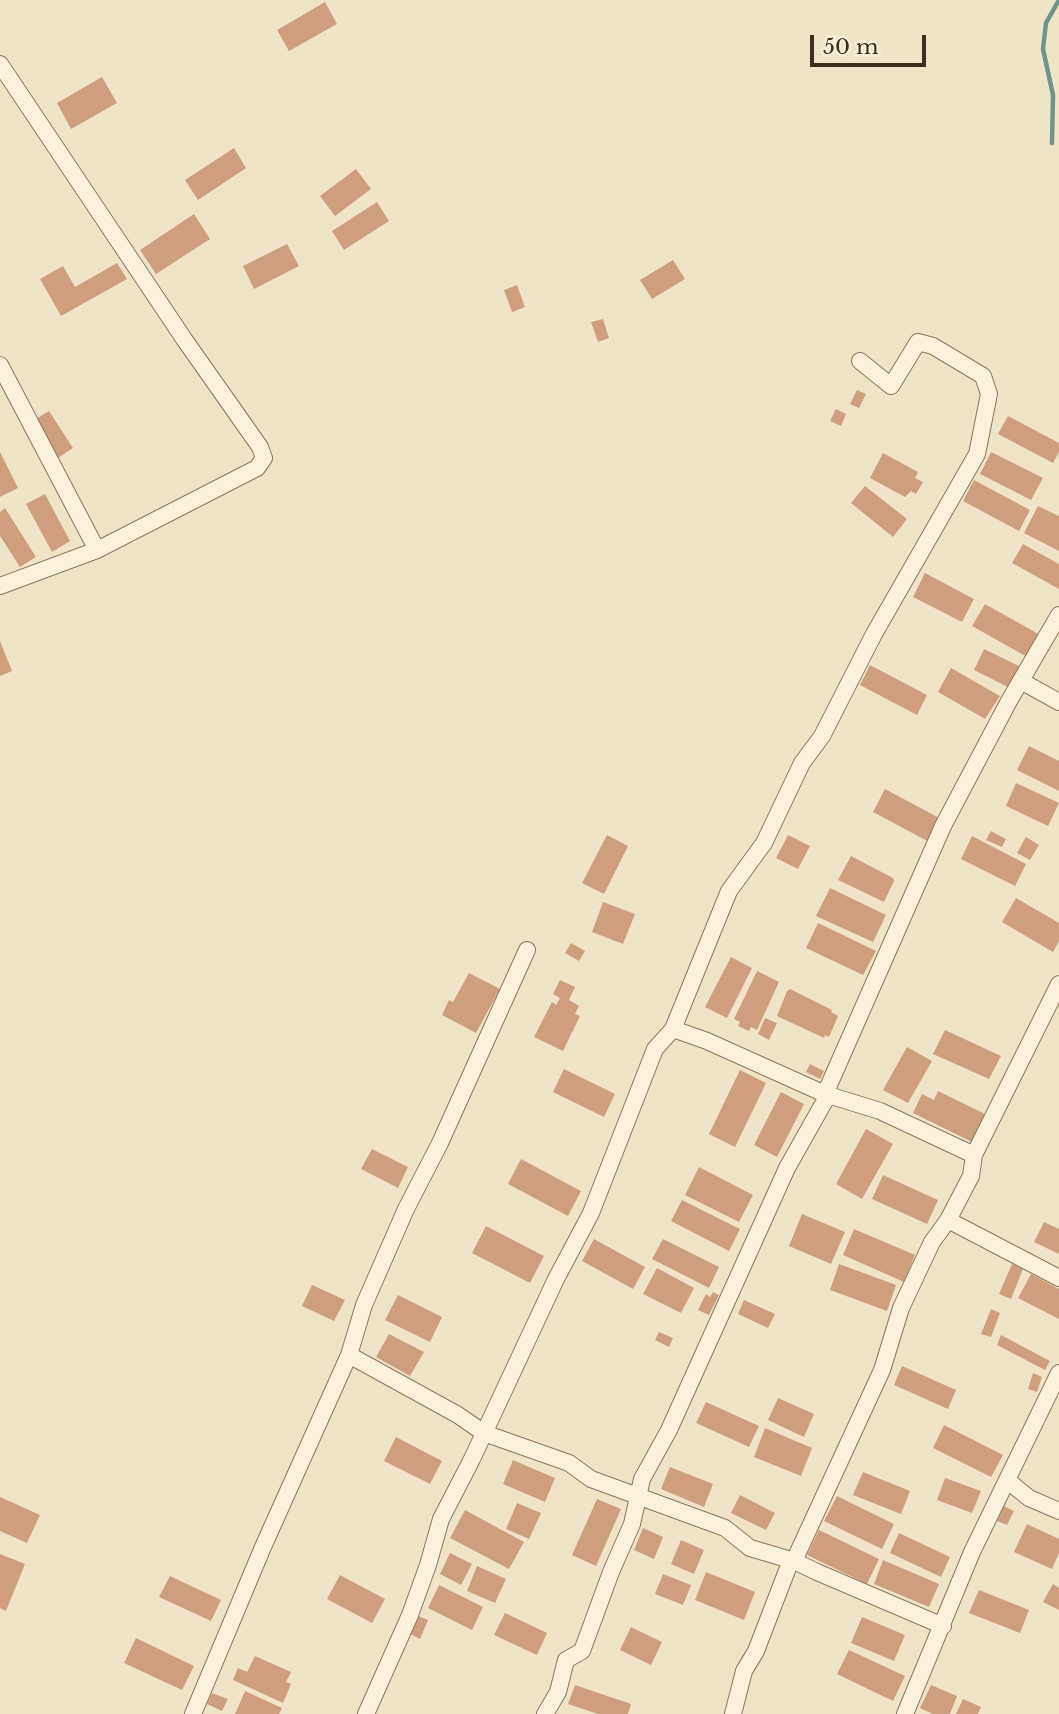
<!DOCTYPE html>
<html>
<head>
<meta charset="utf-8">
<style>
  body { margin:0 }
  #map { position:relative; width:1059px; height:1714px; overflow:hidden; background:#f0e4c8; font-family:"Libre Baskerville",serif }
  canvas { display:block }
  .scale { position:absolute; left:810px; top:35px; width:116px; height:32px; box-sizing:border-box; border:4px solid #3d2e20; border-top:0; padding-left:9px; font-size:21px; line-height:24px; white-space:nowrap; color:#3d2e20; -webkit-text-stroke:5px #f7eed8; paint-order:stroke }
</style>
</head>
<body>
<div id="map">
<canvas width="1059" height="1714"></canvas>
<div class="scale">50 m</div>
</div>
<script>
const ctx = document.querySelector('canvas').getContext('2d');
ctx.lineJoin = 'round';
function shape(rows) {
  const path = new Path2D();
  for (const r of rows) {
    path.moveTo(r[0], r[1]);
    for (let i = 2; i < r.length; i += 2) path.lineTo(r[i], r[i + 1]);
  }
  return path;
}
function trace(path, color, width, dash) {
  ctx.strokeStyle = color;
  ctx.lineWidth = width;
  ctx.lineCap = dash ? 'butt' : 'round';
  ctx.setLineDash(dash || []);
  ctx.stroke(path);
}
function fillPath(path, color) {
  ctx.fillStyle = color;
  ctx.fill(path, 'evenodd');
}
trace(shape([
  [1052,143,1053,95,1043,49,1046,23,1059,0]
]), '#6f938a', 4.5);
fillPath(shape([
  [325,2,337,24,289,51,277,30],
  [102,77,117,103,71,129,57,103],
  [234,148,246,168,198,200,185,180],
  [356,169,371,189,335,216,320,196],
  [377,202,389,221,344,250,332,231],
  [194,214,210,239,156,274,140,250],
  [287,244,299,266,254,289,243,266],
  [673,260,685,279,652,299,640,280],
  [117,263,127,279,61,316,40,279,63,266,75,287],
  [517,285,525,307,512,312,504,290],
  [603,319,609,338,598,342,591,322],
  [857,390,866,394,859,408,850,404],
  [836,409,846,414,841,426,830,421],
  [49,411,73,448,58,458,34,420],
  [1008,416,1059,443,1059,452,1053,463,998,434],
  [0,452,18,488,0,497],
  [991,452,1043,478,1031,500,980,474],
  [883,453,918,472,915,478,923,482,916,494,911,491,905,497,870,478],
  [974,480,1030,510,1019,531,963,501],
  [865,486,907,519,893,537,851,503],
  [45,494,70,541,52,552,26,504],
  [1038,506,1059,516,1059,551,1024,533],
  [5,508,36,557,20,567,0,536,0,512],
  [1023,544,1059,564,1059,589,1012,563],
  [925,573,974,599,962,622,913,597],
  [985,604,1042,636,1029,658,972,626],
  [0,641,12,671,0,676],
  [984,649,1023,668,1012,689,974,670],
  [870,665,927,695,917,715,860,685],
  [951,668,1000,696,985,719,938,692],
  [1029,746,1059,761,1059,791,1017,770],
  [1016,783,1059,803,1048,826,1006,806],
  [885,789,943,820,933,844,873,812],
  [991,831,1006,839,1002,847,986,840],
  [607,835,628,846,604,894,582,883],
  [788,835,810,846,798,869,776,858],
  [972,836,1026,864,1015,886,961,859],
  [1026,837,1039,845,1030,860,1017,853],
  [851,856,893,878,894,881,884,902,838,880],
  [830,888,886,915,873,942,816,916],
  [1016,898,1059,923,1059,941,1053,952,1002,922],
  [603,902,635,914,623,944,592,932],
  [818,923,876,951,863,975,806,948],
  [571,943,585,951,579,961,565,953],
  [731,957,752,968,727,1018,705,1007],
  [757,971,779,982,757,1030,751,1027,749,1031,738,1026,740,1022,734,1019],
  [469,973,500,989,476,1033,442,1015,449,1000,453,1002],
  [560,980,575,987,569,1000,579,1006,575,1014,580,1016,563,1051,534,1037,552,1002,556,1005,560,998,553,994],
  [790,989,832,1010,831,1012,838,1016,829,1037,825,1035,824,1038,777,1016,787,991],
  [765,1018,777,1023,769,1040,758,1034],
  [945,1030,1001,1056,989,1079,933,1054],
  [907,1047,932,1061,908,1103,883,1090],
  [810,1064,824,1071,820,1079,806,1072],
  [564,1069,615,1094,604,1117,553,1092],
  [740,1070,766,1083,735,1147,709,1134],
  [938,1091,985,1114,972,1142,913,1113,922,1094,934,1100],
  [781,1092,804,1104,777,1157,754,1145],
  [866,1129,893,1144,862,1199,836,1184],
  [372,1149,408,1167,398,1188,361,1169],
  [521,1159,581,1191,568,1216,508,1184],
  [699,1167,753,1195,739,1222,685,1195],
  [883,1175,938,1200,927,1224,872,1199],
  [682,1200,740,1229,729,1251,671,1221],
  [802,1214,845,1232,831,1264,789,1246],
  [1044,1222,1059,1229,1059,1254,1034,1242],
  [486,1226,544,1256,530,1283,472,1253],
  [854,1229,915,1255,904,1282,843,1255],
  [594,1239,645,1267,633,1289,582,1261],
  [663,1239,719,1267,709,1288,652,1259],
  [839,1264,896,1285,887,1311,830,1290],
  [1012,1264,1023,1269,1011,1299,999,1294],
  [657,1268,694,1288,681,1313,643,1294],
  [1031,1274,1059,1289,1059,1319,1018,1298],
  [312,1285,345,1300,334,1321,302,1306],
  [713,1292,719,1295,709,1315,698,1310,706,1294,710,1297],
  [398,1295,442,1317,430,1342,385,1320],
  [744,1300,775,1314,768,1328,738,1314],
  [991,1309,1000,1313,991,1337,981,1334],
  [659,1332,673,1338,669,1347,655,1340],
  [389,1334,424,1352,410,1376,376,1357],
  [1001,1335,1050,1361,1045,1370,997,1345],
  [902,1366,956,1390,948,1409,894,1385],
  [1033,1373,1042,1377,1037,1392,1028,1389],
  [778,1398,814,1414,804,1437,768,1420],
  [706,1402,759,1426,749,1447,696,1423],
  [944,1425,1003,1455,991,1477,933,1448],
  [765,1428,812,1448,801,1476,754,1457],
  [396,1437,442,1461,430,1484,384,1461],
  [513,1460,555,1478,545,1502,503,1484],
  [670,1467,713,1484,704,1507,661,1489],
  [863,1472,910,1491,901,1514,853,1495],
  [945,1478,981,1491,972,1513,937,1500],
  [740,1495,775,1513,766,1530,731,1513],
  [837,1496,894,1524,882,1549,824,1521],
  [0,1497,40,1515,27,1543,0,1531],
  [597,1499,621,1509,596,1566,572,1555],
  [517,1503,541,1513,529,1539,506,1529],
  [1004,1506,1014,1511,1007,1525,997,1521],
  [465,1510,524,1542,509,1569,450,1538],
  [1027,1524,1059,1539,1059,1553,1052,1569,1014,1552],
  [643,1528,663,1537,654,1559,634,1550],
  [819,1530,879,1559,867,1584,807,1555],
  [899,1533,950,1557,941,1577,890,1553],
  [681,1540,704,1550,694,1574,671,1564],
  [450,1553,472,1564,461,1585,440,1574],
  [0,1554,25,1564,6,1611,0,1608],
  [883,1560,939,1584,929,1607,874,1584],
  [477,1566,506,1579,495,1603,467,1591],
  [706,1572,755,1592,744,1620,695,1600],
  [663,1574,691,1585,683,1605,655,1594],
  [340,1575,385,1599,372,1623,327,1599],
  [170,1576,221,1600,211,1621,159,1597],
  [1053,1584,1059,1588,1059,1610,1043,1602],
  [439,1585,483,1607,472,1630,428,1608],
  [979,1590,1029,1610,1020,1633,969,1613],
  [505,1613,547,1633,537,1655,494,1635],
  [416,1615,428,1620,420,1639,408,1633],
  [862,1617,905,1635,894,1661,851,1643],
  [631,1627,662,1642,651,1665,620,1650],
  [136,1638,194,1666,182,1690,124,1663],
  [849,1650,905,1676,893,1701,837,1674],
  [255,1656,291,1672,286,1682,291,1684,283,1703,233,1680,238,1668,247,1672],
  [575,1685,631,1704,628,1714,598,1714,568,1704],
  [931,1685,957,1696,950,1714,933,1714,920,1708],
  [245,1691,282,1708,279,1714,235,1714],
  [212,1693,228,1699,222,1711,207,1704],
  [963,1699,981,1707,978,1714,956,1714]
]), '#cf9f7d');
const minor = shape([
  [0,64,184,339,260,447,264,458,257,468,97,550,0,586],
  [0,365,97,550],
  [1021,681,1059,702],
  [825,1094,707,1041,673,1029,729,891,764,843,802,763,822,736,874,634,977,454,989,394,983,376,933,346,918,342,891,386,860,361],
  [974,1155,880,1111,825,1094,943,826,1009,701,1059,615],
  [948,1220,1059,1278],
  [349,1355,458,1415,484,1433,569,1463,591,1479,725,1528,750,1548,791,1560],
  [1008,1481,1029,1498,1059,1511],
  [794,1561,817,1572,943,1626],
  [193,1714,263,1547,349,1355,364,1305,406,1209,440,1143,527,950],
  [366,1714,410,1615,428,1565,441,1519,472,1459,556,1279,591,1213,655,1049,673,1029],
  [545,1714,558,1692,566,1660,582,1651,611,1572,632,1524,642,1479,669,1430,787,1168,827,1097],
  [733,1714,744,1671,756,1651,791,1560,794,1561,882,1370,901,1308,932,1242,948,1220,971,1176,974,1155,1059,984],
  [905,1714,972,1552,1059,1373]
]);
trace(minor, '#8d765c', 18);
trace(minor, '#faf1dc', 16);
</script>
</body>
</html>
